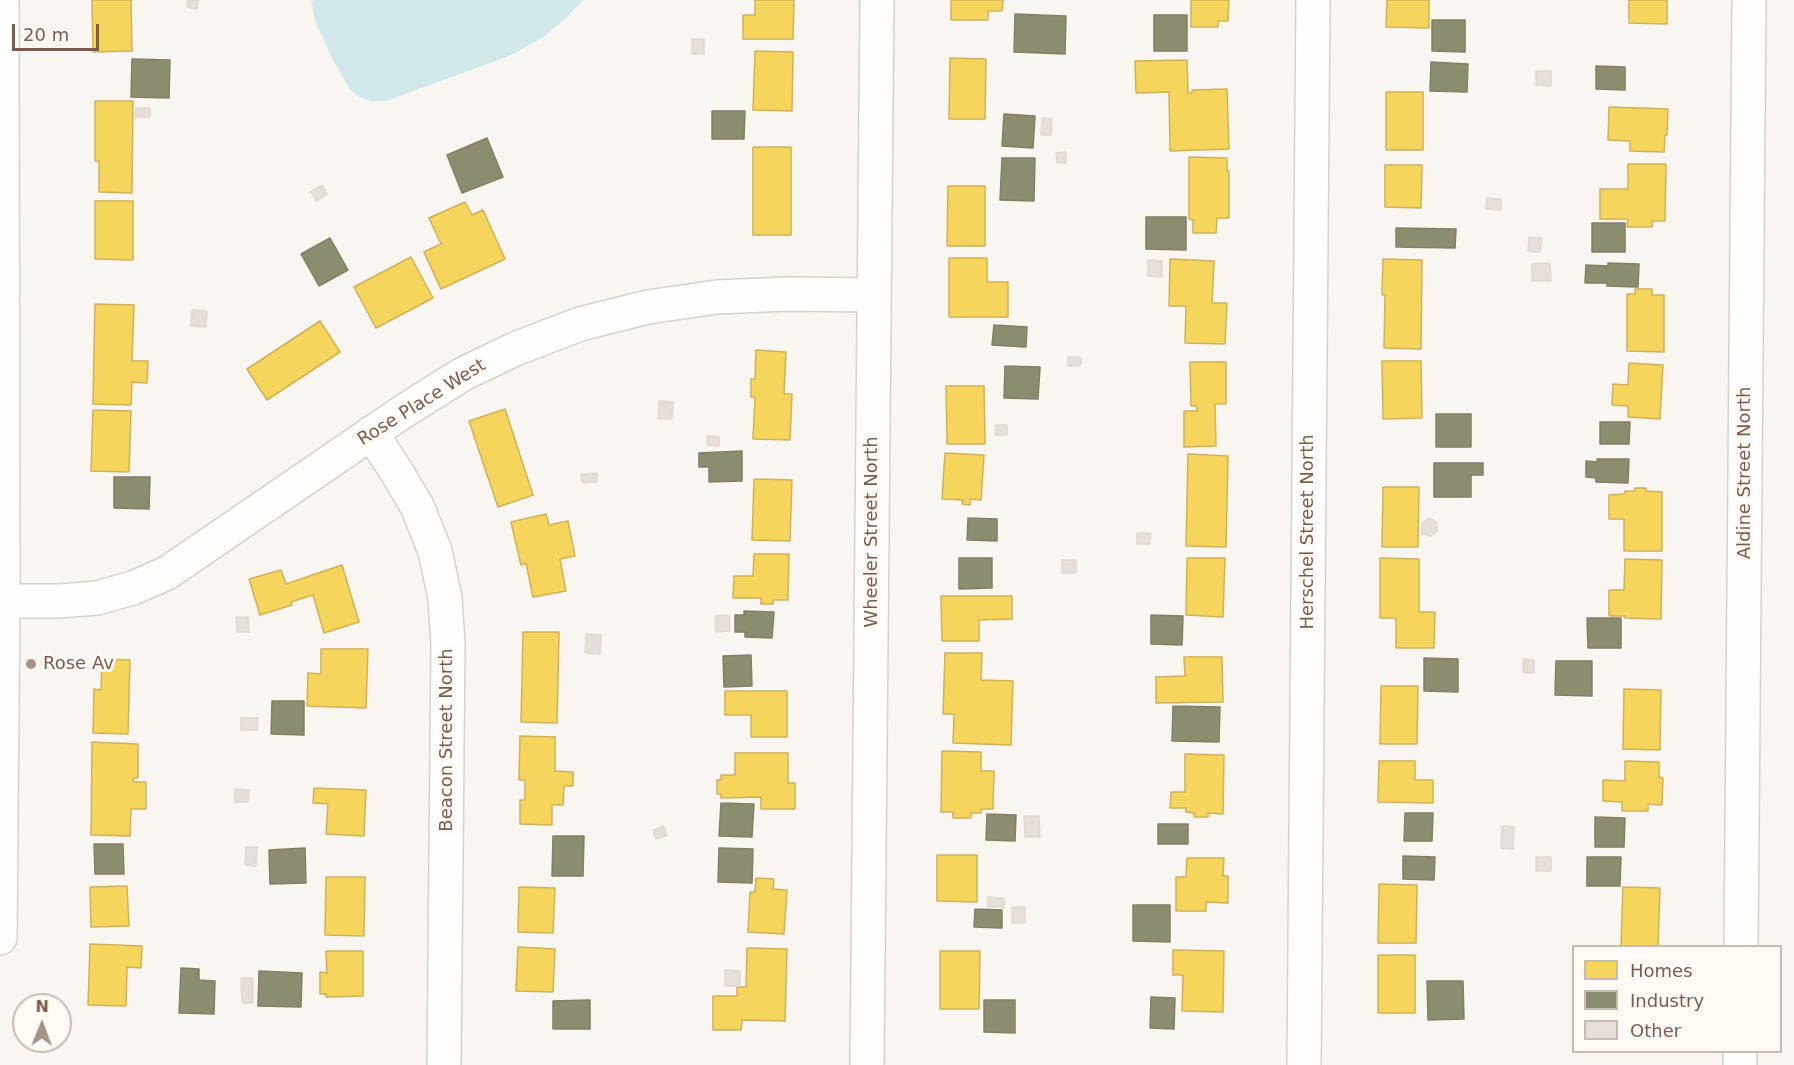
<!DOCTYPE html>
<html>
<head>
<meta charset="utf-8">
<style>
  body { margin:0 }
  #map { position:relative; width:1794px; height:1065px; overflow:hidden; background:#f9f5f0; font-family:"DejaVu Sans",sans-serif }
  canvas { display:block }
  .legend { position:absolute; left:1572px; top:945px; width:210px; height:108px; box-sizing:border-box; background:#fffaf3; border:2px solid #cabbb1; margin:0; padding:8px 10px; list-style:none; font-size:18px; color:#7a5c4d }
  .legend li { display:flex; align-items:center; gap:12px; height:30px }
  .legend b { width:30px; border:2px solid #cabbb1 }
  .north { position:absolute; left:12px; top:993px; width:60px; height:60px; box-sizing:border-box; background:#fffaf3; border:2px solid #cabbb1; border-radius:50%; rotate:1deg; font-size:16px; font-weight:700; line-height:24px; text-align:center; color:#7a5c4d }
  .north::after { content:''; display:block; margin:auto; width:21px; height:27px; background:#a69286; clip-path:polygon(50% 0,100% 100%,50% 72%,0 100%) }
  .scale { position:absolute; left:12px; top:24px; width:87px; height:27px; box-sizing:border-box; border:3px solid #7a5c4d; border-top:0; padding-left:8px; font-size:18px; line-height:21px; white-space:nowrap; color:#7a5c4d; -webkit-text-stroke:4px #fffaf3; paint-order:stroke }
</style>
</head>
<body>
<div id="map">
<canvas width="1794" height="1065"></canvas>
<ul class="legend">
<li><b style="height:16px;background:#f6d55c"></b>Homes</li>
<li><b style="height:16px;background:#8c8c6e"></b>Industry</li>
<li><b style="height:16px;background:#e6ded7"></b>Other</li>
</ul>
<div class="north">N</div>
<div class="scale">20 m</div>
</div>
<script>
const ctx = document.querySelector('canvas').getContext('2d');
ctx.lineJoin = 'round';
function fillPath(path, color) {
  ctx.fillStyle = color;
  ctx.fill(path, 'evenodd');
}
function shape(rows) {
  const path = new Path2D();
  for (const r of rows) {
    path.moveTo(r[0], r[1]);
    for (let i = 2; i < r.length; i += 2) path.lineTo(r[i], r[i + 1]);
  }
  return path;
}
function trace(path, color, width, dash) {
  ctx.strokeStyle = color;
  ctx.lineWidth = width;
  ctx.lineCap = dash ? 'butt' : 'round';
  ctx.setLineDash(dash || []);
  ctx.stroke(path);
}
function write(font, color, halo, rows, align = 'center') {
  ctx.font = font + ' "DejaVu Sans",sans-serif';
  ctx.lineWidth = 6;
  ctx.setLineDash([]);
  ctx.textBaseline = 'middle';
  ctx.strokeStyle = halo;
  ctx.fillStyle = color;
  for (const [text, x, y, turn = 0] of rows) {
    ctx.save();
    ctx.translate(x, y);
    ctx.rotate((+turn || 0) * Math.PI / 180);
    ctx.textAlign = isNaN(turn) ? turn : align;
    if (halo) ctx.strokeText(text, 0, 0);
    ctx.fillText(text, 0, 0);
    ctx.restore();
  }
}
fillPath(shape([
  [311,0,583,0,565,19,542,38,509,56,386,101,371,101,359,97,349,88,331,56,316,23]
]), '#d0e8ea');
const homes = shape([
  [92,0,131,0,132,51,93,52,92,0],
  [755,0,794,0,793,39,743,39,743,15,755,15,755,0],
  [951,0,1003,0,1002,11,988,11,988,20,951,20,951,0],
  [1191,0,1229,0,1228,21,1218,21,1218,27,1191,27,1191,0],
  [1387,0,1429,0,1429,28,1386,27,1387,0],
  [1629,0,1667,0,1667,24,1629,23,1629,0],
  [755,51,793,52,792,111,753,110,755,51],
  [950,58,986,59,985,119,949,119,950,58],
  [1187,60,1188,93,1192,93,1192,90,1227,89,1229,149,1170,151,1169,92,1136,93,1135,61,1187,60],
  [1386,92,1423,92,1423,150,1386,150,1386,92],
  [95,101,133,101,132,193,99,192,99,161,95,161,95,101],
  [1609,107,1668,109,1667,135,1665,135,1664,152,1630,151,1630,141,1608,140,1609,107],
  [753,147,791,147,791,235,753,235,753,147],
  [1189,157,1227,158,1227,171,1229,171,1229,218,1217,218,1216,233,1193,233,1193,220,1189,219,1189,157],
  [1628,164,1666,164,1665,221,1652,221,1652,227,1627,227,1628,219,1600,219,1600,189,1628,189,1628,164],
  [1385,165,1422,165,1421,208,1385,207,1385,165],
  [948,186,985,186,985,246,947,246,948,186],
  [95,201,133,201,133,260,95,259,95,201],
  [465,202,472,215,483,210,505,259,441,289,424,252,441,244,429,218,465,202],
  [411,257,433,298,376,328,354,287,411,257],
  [949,258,987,258,987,282,1008,282,1008,317,949,317,949,258],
  [1170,259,1214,261,1212,303,1227,303,1225,344,1185,343,1186,306,1169,306,1170,259],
  [1383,259,1422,260,1421,349,1384,348,1385,295,1382,295,1383,259],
  [1635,289,1652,289,1652,295,1664,295,1664,352,1627,351,1627,294,1635,294,1635,289],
  [95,304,134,305,132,361,148,361,147,383,132,382,131,405,93,404,95,304],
  [320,321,340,352,267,400,247,369,320,321],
  [756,350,786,352,784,394,792,394,790,440,753,439,755,397,751,397,751,379,755,379,756,350],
  [1382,361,1421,361,1422,418,1383,419,1382,361],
  [1190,362,1226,362,1226,404,1215,404,1216,446,1184,447,1184,411,1197,411,1197,406,1191,406,1190,362],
  [1629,363,1663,365,1660,419,1628,417,1628,406,1612,405,1613,384,1628,385,1629,363],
  [946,386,984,386,985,444,947,444,946,386],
  [505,409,533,495,498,507,469,421,505,409],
  [93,410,131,411,129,472,91,471,93,410],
  [945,453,984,455,981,500,970,499,970,505,962,504,963,500,942,499,945,453],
  [1188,454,1228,456,1226,547,1186,546,1188,454],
  [754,479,792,480,790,541,752,540,754,479],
  [1383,487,1419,487,1418,547,1382,547,1383,487],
  [1635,488,1646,488,1646,491,1662,492,1662,551,1624,551,1624,519,1609,519,1609,495,1625,494,1625,491,1635,491,1635,488],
  [546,514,549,525,568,521,575,556,560,559,566,591,533,597,526,563,521,565,511,522,546,514],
  [754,554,789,554,788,600,773,600,773,604,761,604,761,598,733,598,734,576,753,576,754,554],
  [1187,558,1225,558,1223,617,1186,615,1187,558],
  [1380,558,1419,559,1419,612,1435,612,1434,648,1396,648,1396,618,1380,618,1380,558],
  [1625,559,1662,560,1661,619,1625,618,1625,616,1609,616,1609,590,1624,590,1625,559],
  [342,565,359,622,324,633,313,595,291,602,292,605,260,615,249,579,281,570,286,584,342,565],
  [941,596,1012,596,1012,619,979,620,979,641,942,641,941,596],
  [523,632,559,632,557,723,521,722,523,632],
  [321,649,368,649,366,708,307,706,308,673,321,674,321,649],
  [945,653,982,653,981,680,1013,681,1011,745,953,743,954,714,943,714,945,653],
  [1184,657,1222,657,1223,702,1156,703,1156,677,1185,676,1184,657],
  [102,659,130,660,128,734,93,733,94,689,101,690,102,659],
  [1381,686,1418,686,1417,744,1380,744,1381,686],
  [1624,689,1661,690,1660,750,1623,749,1624,689],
  [725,691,787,691,787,737,751,737,751,715,725,715,725,691],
  [520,736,555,737,555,771,573,772,573,786,564,786,563,805,552,805,552,825,520,824,520,800,525,800,525,780,519,780,520,736],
  [92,742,138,744,138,778,134,778,133,782,146,782,146,809,131,809,130,836,91,835,92,742],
  [942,751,981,752,981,771,994,771,993,809,981,809,981,813,971,813,971,818,953,818,953,812,941,812,942,751],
  [735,753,788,753,788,783,795,783,795,809,761,809,761,797,721,798,721,794,717,794,717,780,721,780,721,775,735,775,735,753],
  [1185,754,1224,755,1223,814,1208,813,1208,817,1194,817,1194,813,1186,812,1186,808,1170,808,1171,792,1185,792,1185,754],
  [1379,761,1415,761,1415,780,1433,780,1433,803,1378,802,1379,761],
  [1625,761,1659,762,1659,777,1663,778,1662,805,1648,804,1648,811,1622,811,1622,802,1603,801,1603,780,1625,781,1625,761],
  [314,788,366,790,364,836,326,834,328,804,313,803,314,788],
  [937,855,977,855,977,902,937,901,937,855],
  [1187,858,1224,858,1223,876,1228,876,1228,903,1206,902,1206,911,1176,911,1176,877,1186,877,1187,858],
  [326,877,365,877,364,936,325,935,326,877],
  [756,878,774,879,773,889,787,890,784,934,748,932,750,892,755,892,756,878],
  [1379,884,1417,885,1416,943,1378,943,1379,884],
  [127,886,129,926,91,927,90,887,127,886],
  [519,887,555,888,553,933,518,932,519,887],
  [1623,887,1660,888,1658,946,1621,946,1623,887],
  [90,944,142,946,141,968,127,967,126,1006,88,1005,90,944],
  [518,947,555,949,553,992,516,991,518,947],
  [747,948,787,949,785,1021,742,1020,741,1030,713,1030,713,996,737,996,737,987,746,987,747,948],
  [1173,950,1224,951,1223,1012,1182,1011,1183,975,1173,975,1173,950],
  [326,951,363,951,363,996,326,997,326,994,320,994,320,972,327,973,326,951],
  [940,951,980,951,979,1009,940,1009,940,951],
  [1378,955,1415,955,1415,1013,1378,1013,1378,955]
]);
fillPath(homes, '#f6d55c');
trace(homes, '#d1b158', 1.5);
const industry = shape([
  [1015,14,1066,16,1065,54,1014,52,1015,14],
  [1154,15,1187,15,1187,51,1154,51,1154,15],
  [1432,20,1465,20,1465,52,1432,51,1432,20],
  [132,59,170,60,169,98,131,97,132,59],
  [1431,62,1468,64,1467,92,1430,91,1431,62],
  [1596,66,1625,67,1625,90,1596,89,1596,66],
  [712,111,745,111,744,139,712,139,712,111],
  [1004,114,1035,116,1033,148,1002,146,1004,114],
  [487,138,503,177,462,193,447,155,487,138],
  [1002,158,1035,158,1034,201,1000,200,1002,158],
  [1146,217,1186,217,1186,250,1146,249,1146,217],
  [1592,223,1625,223,1625,252,1592,252,1592,223],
  [1396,228,1456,229,1455,248,1396,247,1396,228],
  [330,238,348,270,319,286,301,254,330,238],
  [1608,263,1639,264,1638,287,1607,286,1607,283,1585,283,1586,265,1608,266,1608,263],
  [994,325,1027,327,1026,347,992,345,994,325],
  [1005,366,1040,367,1038,399,1004,398,1005,366],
  [1436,414,1471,414,1471,447,1436,447,1436,414],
  [1600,422,1630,422,1629,444,1600,444,1600,422],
  [742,451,742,481,709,482,709,467,699,467,699,453,742,451],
  [1597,459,1629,459,1628,483,1596,482,1596,478,1586,477,1586,461,1597,462,1597,459],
  [1434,463,1483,463,1483,475,1471,475,1471,497,1434,497,1434,463],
  [114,477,150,477,149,509,114,508,114,477],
  [968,518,997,519,997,541,967,540,968,518],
  [959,558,992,558,992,588,959,589,959,558],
  [744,611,774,612,772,638,745,637,745,632,735,632,735,615,744,615,744,611],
  [1151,615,1183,616,1182,645,1151,644,1151,615],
  [1587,618,1621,618,1621,648,1588,648,1587,618],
  [751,655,752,686,724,687,723,656,751,655],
  [1424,658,1458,659,1458,692,1424,691,1424,658],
  [1556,661,1592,661,1592,696,1555,695,1556,661],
  [272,701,304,701,304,735,271,734,272,701],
  [1173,706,1220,707,1219,742,1172,741,1173,706],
  [721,803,754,804,752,837,719,836,721,803],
  [1405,813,1433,813,1432,841,1404,841,1405,813],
  [987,814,1016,815,1015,841,986,840,987,814],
  [1595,817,1625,818,1624,847,1595,847,1595,817],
  [1158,824,1188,824,1188,844,1158,844,1158,824],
  [553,836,584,836,583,876,552,876,553,836],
  [94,844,123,844,124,874,95,874,94,844],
  [305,848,306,883,270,884,269,850,305,848],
  [719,848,753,849,752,883,718,882,719,848],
  [1403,856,1435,857,1434,880,1403,879,1403,856],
  [1587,857,1621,857,1620,886,1587,886,1587,857],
  [1133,905,1170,905,1170,942,1133,941,1133,905],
  [975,909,1002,910,1002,928,974,927,975,909],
  [181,968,199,969,199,980,215,981,214,1014,179,1013,181,968],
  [259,971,302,973,301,1007,258,1006,259,971],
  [1427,981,1463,981,1464,1019,1428,1020,1427,981],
  [1151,997,1175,998,1174,1029,1150,1028,1151,997],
  [590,1000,590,1029,553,1029,553,1001,590,1000],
  [984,1000,1015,1000,1015,1033,984,1032,984,1000]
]);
fillPath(industry, '#8c8c6e');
trace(industry, '#877e64', 1.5);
const building = shape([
  [188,0,198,0,197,9,187,7,188,0],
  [692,39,704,39,704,54,692,54,692,39],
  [1536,71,1551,71,1551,86,1536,85,1536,71],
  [136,108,150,108,150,117,135,117,136,108],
  [1042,118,1052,119,1051,135,1041,135,1042,118],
  [1066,152,1066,163,1057,163,1056,153,1066,152],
  [322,185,327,194,316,201,311,192,322,185],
  [1487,198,1501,199,1501,210,1486,209,1487,198],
  [1529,237,1542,238,1540,252,1528,251,1529,237],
  [1148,260,1162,261,1162,277,1148,276,1148,260],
  [1550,263,1551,281,1532,281,1532,264,1550,263],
  [192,310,207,311,206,327,191,326,192,310],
  [1068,357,1079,357,1081,359,1081,363,1079,366,1068,366,1068,357],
  [659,401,673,402,672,419,658,419,659,401],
  [996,425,1007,425,1007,435,995,435,996,425],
  [707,436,719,437,719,446,707,445,707,436],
  [597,473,597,482,582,483,581,474,597,473],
  [1430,518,1437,523,1437,531,1431,536,1421,534,1422,523,1430,518],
  [1137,533,1151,533,1150,544,1137,544,1137,533],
  [1062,560,1076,560,1076,573,1062,573,1062,560],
  [729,615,730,631,716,632,715,616,729,615],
  [236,617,248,617,249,632,237,632,236,617],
  [586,634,601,635,600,654,585,653,586,634],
  [1523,659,1534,660,1534,673,1523,673,1523,659],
  [241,718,258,718,257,730,241,730,241,718],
  [235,789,249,790,248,802,234,802,235,789],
  [1024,816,1039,816,1040,837,1025,837,1024,816],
  [664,826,667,835,656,839,653,830,664,826],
  [1502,826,1514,827,1513,849,1501,848,1502,826],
  [246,847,257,847,256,866,245,865,246,847],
  [1536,857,1551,857,1551,871,1536,871,1536,857],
  [988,897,1004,898,1004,907,988,907,988,897],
  [1012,907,1025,907,1025,923,1012,923,1012,907],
  [725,970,740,971,740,986,725,986,725,970],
  [241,978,253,978,253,1003,242,1003,241,978]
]);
fillPath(building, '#e6ded7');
trace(building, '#e2d8d2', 1.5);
const street = shape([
  [371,433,393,466,417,506,435,551,445,598,448,644,444,1065],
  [3,601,60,601,97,598,133,588,167,573,404,411,463,374,515,349,580,324,648,307,717,297,787,294,874,295],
  [1741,946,1749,0],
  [867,1065,877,0],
  [1304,1065,1313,0],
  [1740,1065,1740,1052]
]);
const secondary = shape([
  [0,938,3,601,2,0]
]);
trace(street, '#d7d1cb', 36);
trace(secondary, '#d9d2cb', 36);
trace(street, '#fefefd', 33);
trace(secondary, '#fefefd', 33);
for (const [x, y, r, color] of [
  [31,664,6,"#a69286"]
]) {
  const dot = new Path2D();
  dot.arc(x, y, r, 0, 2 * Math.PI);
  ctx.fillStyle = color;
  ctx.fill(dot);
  trace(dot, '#fffaf3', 2);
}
write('18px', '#7a5c4d', '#fffaf3', [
  ["Rose Place West",422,403,-32],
  ["Aldine Street North",1745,473,-90],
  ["Wheeler Street North",872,532,-90],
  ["Herschel Street North",1308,532,-90],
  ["Beacon Street North",447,740,-90]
]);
write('18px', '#7a5c4d', '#fffaf3', [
  ["Rose Av",43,664]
], 'left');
</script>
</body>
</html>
